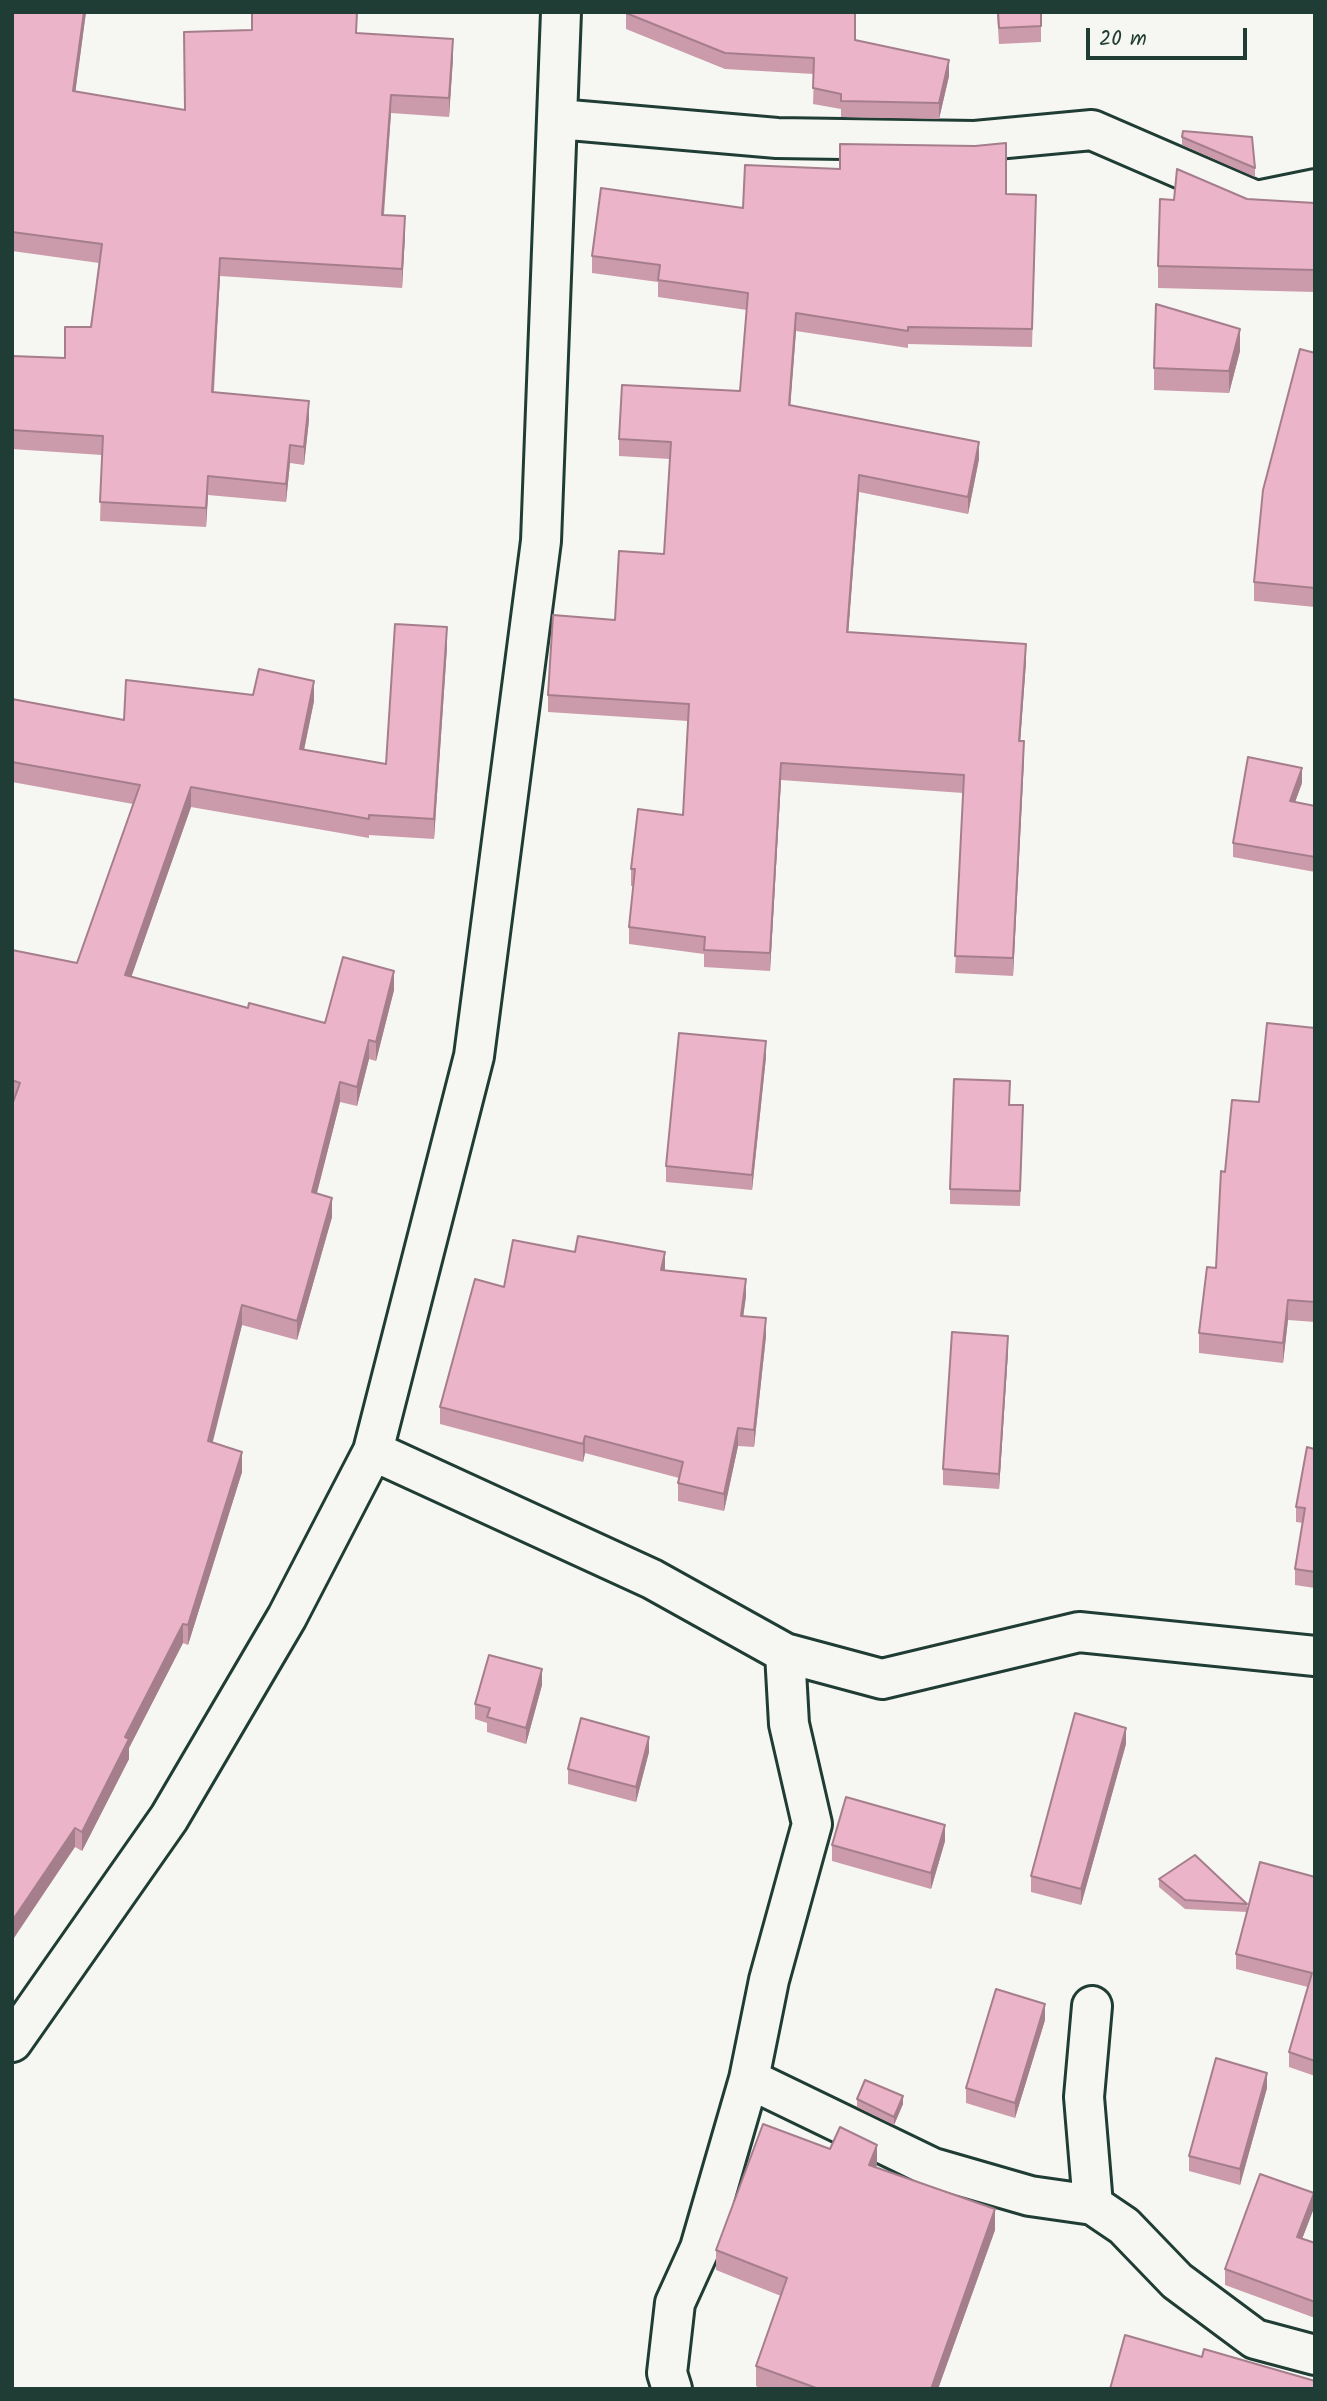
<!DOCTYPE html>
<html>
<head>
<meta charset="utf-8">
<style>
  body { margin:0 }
  #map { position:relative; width:1327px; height:2401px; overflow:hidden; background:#f6f6f2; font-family:Kalam,sans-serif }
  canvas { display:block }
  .frame { position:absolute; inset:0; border:14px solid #1f3d34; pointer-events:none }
  .scale { position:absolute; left:1086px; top:28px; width:161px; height:32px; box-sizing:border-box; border:4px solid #1f3d34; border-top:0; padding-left:9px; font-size:21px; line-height:24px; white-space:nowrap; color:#1f3d34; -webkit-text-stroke:5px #f6f6f2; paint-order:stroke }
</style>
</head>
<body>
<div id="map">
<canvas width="1327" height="2401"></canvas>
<div class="frame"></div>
<div class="scale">20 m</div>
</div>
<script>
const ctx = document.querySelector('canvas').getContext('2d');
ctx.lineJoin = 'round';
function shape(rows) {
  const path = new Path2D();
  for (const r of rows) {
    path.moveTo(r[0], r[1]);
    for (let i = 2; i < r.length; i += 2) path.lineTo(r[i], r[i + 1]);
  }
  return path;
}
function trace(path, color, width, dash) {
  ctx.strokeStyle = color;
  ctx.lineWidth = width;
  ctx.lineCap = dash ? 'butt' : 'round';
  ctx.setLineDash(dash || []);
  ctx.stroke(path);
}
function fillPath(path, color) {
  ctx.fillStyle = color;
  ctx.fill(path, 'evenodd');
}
const minor = shape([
  [558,119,777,138,975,141,1092,130,1256,201,1315,189],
  [373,1451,652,1579,785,1653,882,1679,1079,1632,1315,1656],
  [1092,2006,1084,2097,1093,2205],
  [12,2042,169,1818,287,1617,373,1451,474,1056,541,541,561,12],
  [749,2079,933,2168,1030,2196,1093,2205,1124,2226,1177,2281,1255,2339,1315,2355],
  [672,2389,667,2373,675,2303,700,2248,749,2079,769,1980,812,1824,789,1724,785,1653]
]);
trace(minor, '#1f3d34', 44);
trace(minor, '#f6f6f2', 38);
fillPath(shape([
  [12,12,86,12,75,92,184,110,357,33,453,58,449,117,391,113,384,215,405,235,402,288,220,276,214,392,309,420,304,465,290,463,286,502,208,495,206,527,100,521,102,455,12,449,12,356,65,358,91,327,99,263,12,251],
  [997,12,1041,12,1041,42,999,44],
  [626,13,855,40,949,76,939,119,841,117,841,109,813,104,814,74,725,69,626,29],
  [1182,137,1255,168,1255,177,1182,145],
  [1006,194,1036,212,1032,347,908,344,908,348,796,331,790,406,979,459,968,514,859,492,848,632,1026,662,1020,741,1024,758,1013,976,955,973,963,793,781,780,770,971,704,967,704,954,629,944,629,927,633,886,631,886,631,869,683,815,688,721,548,712,548,695,615,620,664,554,670,459,619,456,619,439,740,391,747,310,658,297,658,282,592,273,592,256,743,208],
  [1247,199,1315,203,1315,292,1158,288,1158,266],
  [1240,351,1229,393,1154,390,1154,368],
  [1315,353,1315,607,1254,601,1254,582],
  [447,647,434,839,369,835,369,838,191,807,131,977,248,1008,325,1023,394,990,376,1061,369,1059,357,1106,340,1102,317,1193,332,1217,297,1340,242,1325,212,1442,242,1472,188,1645,183,1643,129,1748,129,1759,82,1851,75,1847,14,1101,12,1100,12,950,77,963,133,804,12,782,12,699,124,720,253,695,314,701,304,750,386,764],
  [1302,783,1295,802,1315,806,1315,872,1233,857,1233,843],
  [1315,1028,1315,1322,1288,1320,1283,1363,1199,1353,1199,1333,1216,1268,1225,1172],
  [766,1057,752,1190,666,1182,666,1166],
  [1009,1105,1023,1121,1020,1206,950,1204,950,1189],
  [665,1270,746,1296,743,1316,766,1336,754,1447,738,1446,724,1511,678,1501,678,1483,679,1478,585,1453,583,1462,440,1424,440,1407,504,1287],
  [1008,1352,999,1489,943,1485,943,1469],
  [1315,1447,1315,1588,1295,1585,1295,1569,1303,1523,1296,1522,1296,1507],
  [542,1685,526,1744,487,1732,487,1723,475,1719,475,1704],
  [1126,1744,1081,1905,1031,1892,1031,1876],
  [649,1752,636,1802,568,1784,568,1769],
  [945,1841,931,1889,832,1861,832,1845],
  [1315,1877,1315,2076,1289,2067,1289,2052,1308,1987,1236,1969,1236,1954],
  [1159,1879,1247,1904,1247,1912,1185,1909,1159,1887],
  [1045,2020,1015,2118,966,2103,966,2088],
  [1267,2088,1240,2185,1189,2171,1189,2156],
  [857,2099,903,2104,894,2125,857,2107],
  [830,2149,877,2165,876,2167,995,2230,938,2389,762,2389,756,2386,756,2366,781,2296,716,2270,716,2250],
  [1314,2208,1302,2239,1315,2243,1315,2318,1225,2285,1225,2269]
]), '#cb9bac');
fillPath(shape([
  [84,12,86,12,73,110,73,91],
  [453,39,453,58,449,117,449,98],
  [949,60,949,76,939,119,939,103],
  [391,95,391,113,382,234,382,215],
  [405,216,405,235,402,288,402,269],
  [220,258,220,276,212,411,212,392],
  [796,313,796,331,789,423,789,405],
  [1240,329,1240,351,1229,393,1229,371],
  [309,401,309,420,304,465,304,447],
  [979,442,979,459,968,514,968,497],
  [290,445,290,463,286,502,286,484],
  [859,475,859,492,847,650,847,632],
  [208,476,208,495,206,527,206,508],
  [447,627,447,647,434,839,434,819],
  [1026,644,1026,662,1019,758,1019,741],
  [314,681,314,701,300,769,300,749],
  [1024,741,1024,758,1013,976,1013,958],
  [781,763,781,780,770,971,770,953],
  [1302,768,1302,783,1290,816,1290,801],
  [191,787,191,807,125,995,125,975],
  [394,971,394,990,376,1061,376,1042],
  [369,1040,369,1059,357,1106,357,1087],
  [766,1041,766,1057,752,1190,752,1175],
  [340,1082,340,1102,312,1212,312,1192],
  [332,1198,332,1217,297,1340,297,1321],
  [665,1252,665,1269,661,1287,661,1270],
  [746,1279,746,1296,741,1333,741,1316],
  [1288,1300,1288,1320,1283,1363,1283,1343],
  [242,1305,242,1325,208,1461,208,1441],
  [766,1318,766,1336,754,1447,754,1430],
  [1008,1336,1008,1352,999,1489,999,1474],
  [738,1428,738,1446,724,1511,724,1494],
  [585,1436,585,1453,583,1462,583,1444],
  [242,1452,242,1472,188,1645,188,1625],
  [183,1624,183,1643,129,1748,129,1759,82,1851,82,1832,125,1737],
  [542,1669,542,1685,526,1744,526,1728],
  [1126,1728,1126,1744,1081,1905,1081,1889],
  [649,1737,649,1752,636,1802,636,1787],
  [945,1825,945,1841,931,1889,931,1873],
  [75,1828,75,1847,12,1941,12,1921],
  [1045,2004,1045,2020,1015,2118,1015,2103],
  [1267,2073,1267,2088,1240,2185,1240,2169],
  [903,2096,903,2104,894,2125,894,2117],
  [877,2145,877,2165,869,2185,869,2165],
  [1314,2193,1314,2208,1297,2252,1297,2237],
  [995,2209,995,2230,938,2389,931,2389]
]), '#a57e8c');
const building = shape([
  [12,12,84,12,73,91,185,110,184,32,252,30,252,12,357,12,356,33,453,39,449,98,391,95,382,215,405,216,402,269,220,258,212,392,309,401,304,447,290,445,286,484,208,476,206,508,100,502,103,436,12,430,12,356,65,358,65,327,91,327,102,244,12,232,12,12],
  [626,12,855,12,855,40,949,60,939,103,841,101,841,94,813,88,814,58,725,53,626,13,626,12],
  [998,12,1041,12,1041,26,999,28,998,12],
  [1183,131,1252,137,1255,168,1182,137,1183,131],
  [1006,143,1006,194,1036,195,1032,329,908,327,908,331,796,313,789,405,979,442,968,497,859,475,847,632,1026,644,1019,741,1024,741,1013,958,955,956,964,775,781,763,770,953,704,950,705,937,629,927,635,869,631,869,638,809,683,815,689,704,548,695,553,615,615,620,619,551,664,554,671,442,619,439,622,385,740,391,748,293,658,280,660,265,592,256,601,188,743,208,745,165,840,169,840,144,975,146,1006,143],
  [1177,169,1247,199,1315,203,1315,270,1158,266,1160,199,1174,200,1177,169],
  [1156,304,1240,329,1229,371,1154,368,1156,304],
  [1300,349,1315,353,1315,588,1254,582,1263,490,1300,349],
  [395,624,447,627,434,819,369,815,369,819,191,787,125,975,248,1008,249,1003,325,1023,343,957,394,971,376,1042,369,1040,357,1087,340,1082,312,1192,332,1198,297,1321,242,1305,208,1441,242,1452,188,1625,183,1624,125,1737,129,1739,82,1832,75,1828,12,1921,12,1105,20,1083,12,1080,12,950,77,963,140,785,12,762,12,699,124,720,126,680,253,695,259,669,314,681,300,749,386,764,395,624],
  [1248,757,1302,768,1290,801,1315,806,1315,857,1233,843,1248,757],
  [1267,1023,1315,1028,1315,1302,1288,1300,1283,1343,1199,1333,1207,1267,1216,1268,1221,1171,1225,1172,1232,1100,1259,1102,1267,1023],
  [679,1033,766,1041,752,1175,666,1166,679,1033],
  [954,1079,1010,1081,1009,1105,1023,1105,1020,1191,950,1189,954,1079],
  [578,1236,665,1252,661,1270,746,1279,741,1316,766,1318,754,1430,738,1428,724,1494,678,1483,683,1462,585,1436,583,1444,440,1407,475,1279,504,1287,513,1240,575,1252,578,1236],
  [952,1332,1008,1336,999,1474,943,1469,952,1332],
  [1307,1447,1314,1449,1315,1447,1315,1572,1295,1569,1305,1508,1296,1507,1307,1447],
  [489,1655,542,1669,526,1728,487,1717,490,1708,475,1704,489,1655],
  [1075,1713,1126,1728,1081,1889,1031,1876,1075,1713],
  [581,1718,649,1737,636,1787,568,1769,581,1718],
  [846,1797,945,1825,931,1873,832,1845,846,1797],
  [1195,1855,1247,1904,1185,1900,1159,1879,1195,1855],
  [1260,1862,1315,1877,1315,2061,1289,2052,1312,1973,1236,1954,1260,1862],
  [996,1989,1045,2004,1015,2103,966,2088,996,1989],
  [1216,2058,1267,2073,1240,2169,1189,2156,1216,2058],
  [865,2080,903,2096,894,2117,857,2099,865,2080],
  [763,2124,830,2149,840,2127,877,2145,869,2165,995,2209,931,2389,819,2389,756,2366,787,2278,716,2250,763,2124],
  [1260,2174,1314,2193,1297,2237,1315,2243,1315,2302,1225,2269,1260,2174],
  [1125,2335,1202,2357,1204,2349,1315,2381,1315,2389,1110,2389,1125,2335]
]);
fillPath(building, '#ecb4c8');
trace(building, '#a57e8c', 2);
</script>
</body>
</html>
